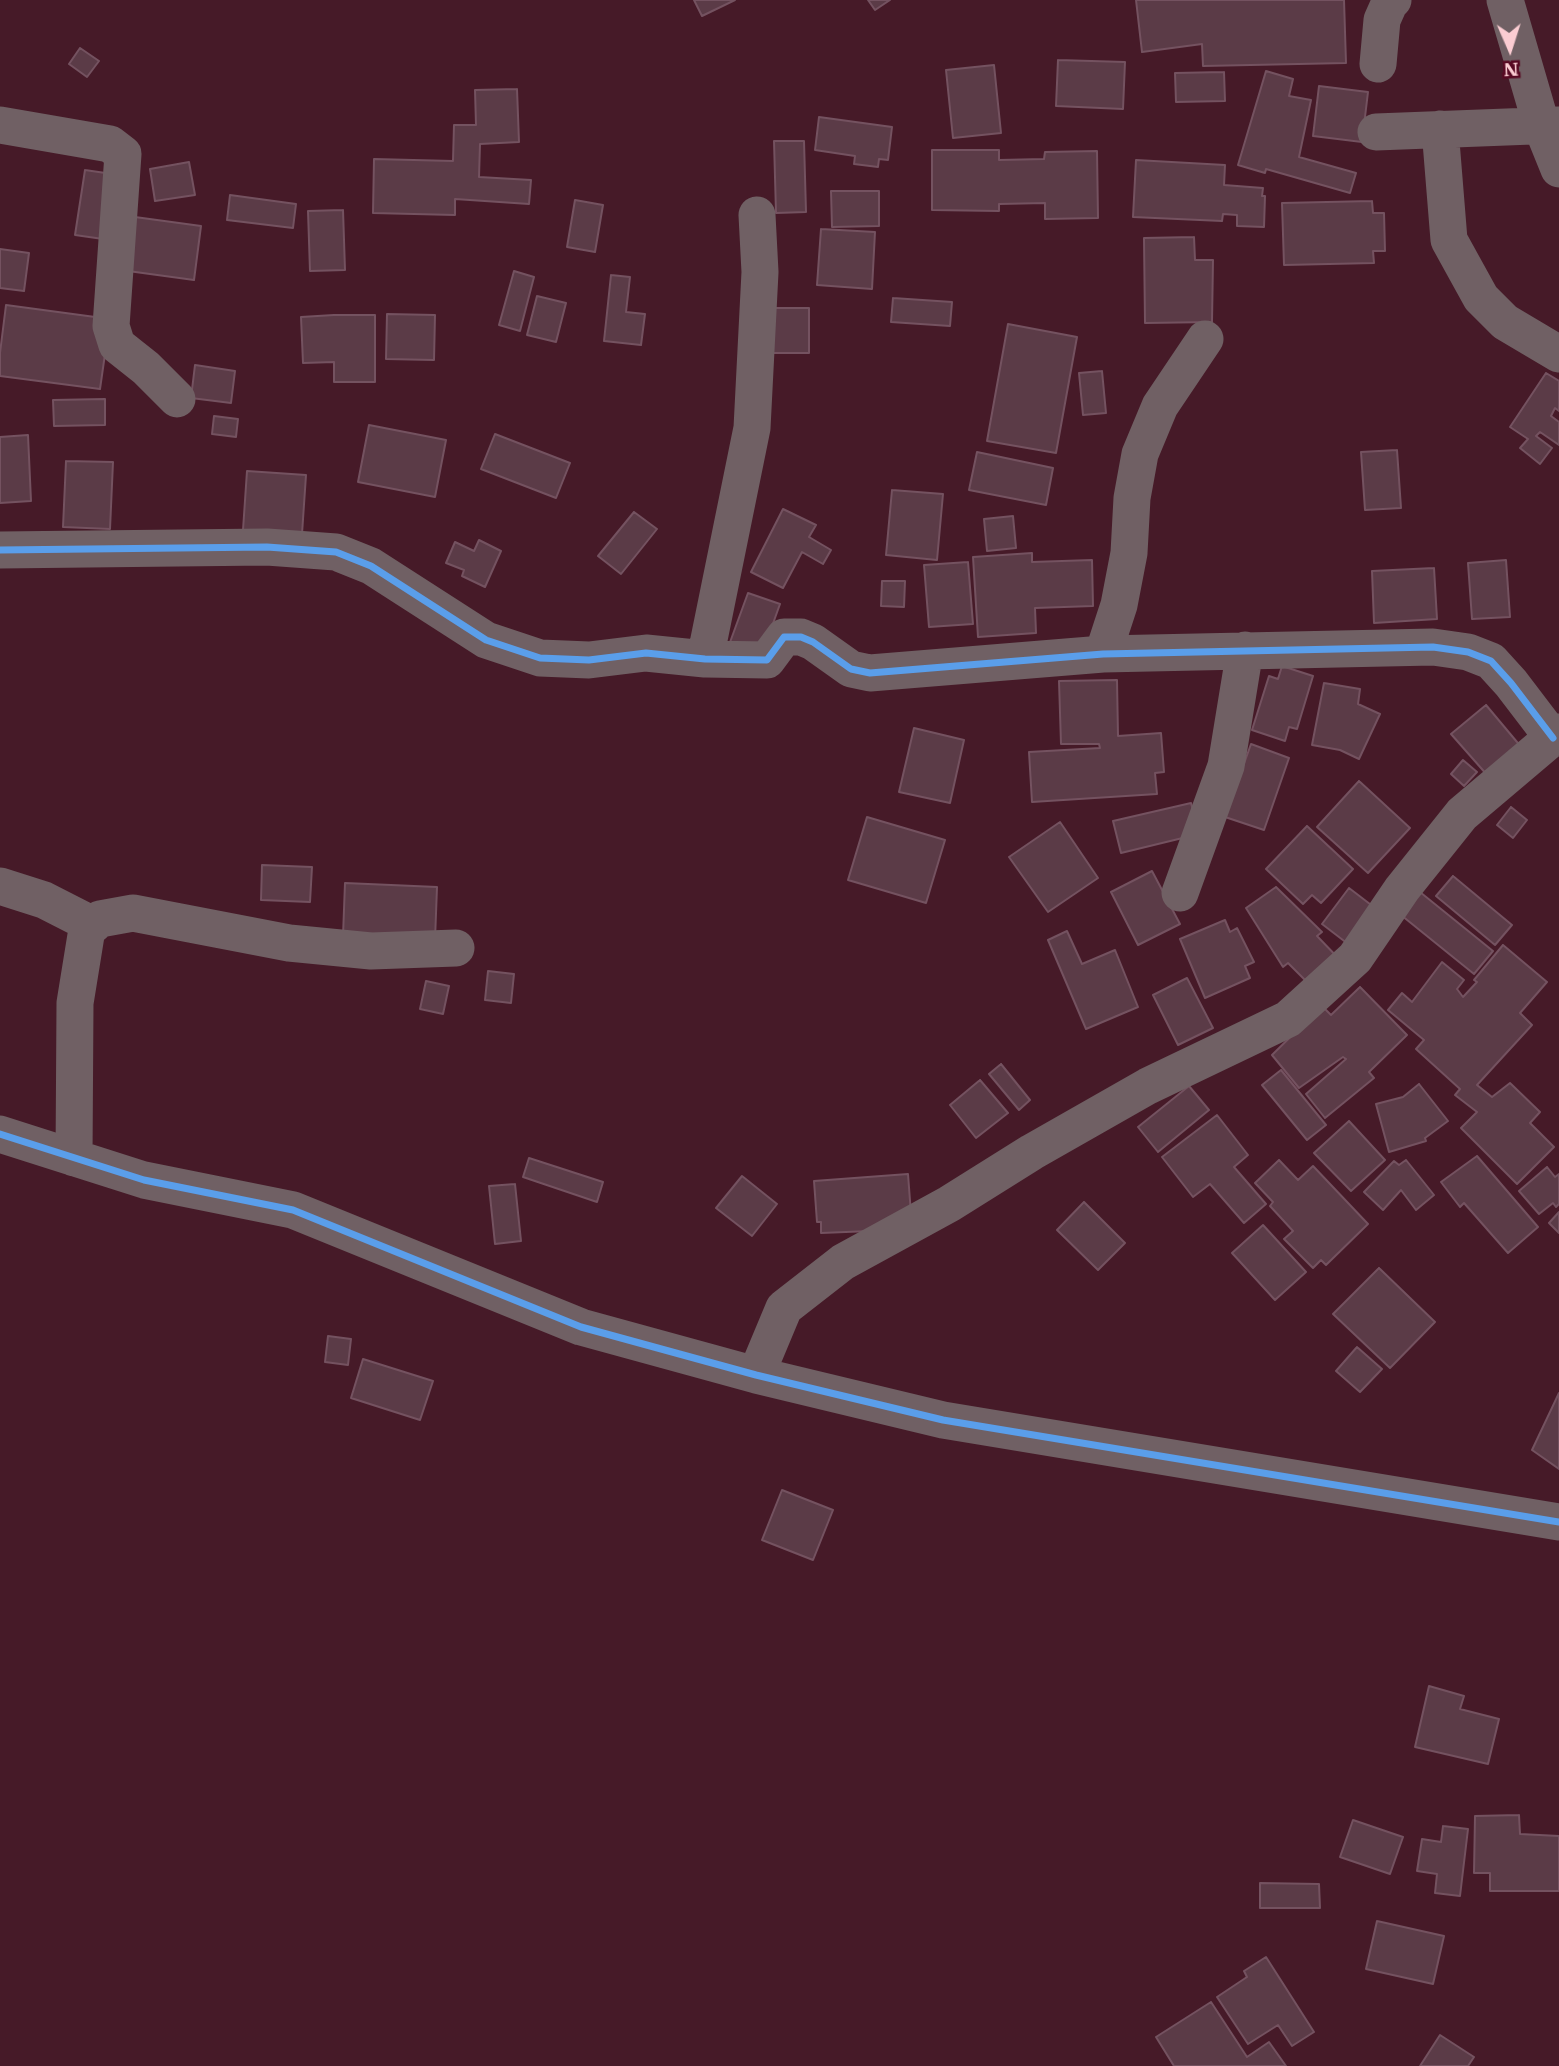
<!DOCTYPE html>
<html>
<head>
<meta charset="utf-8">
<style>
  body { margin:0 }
  #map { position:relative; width:1559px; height:2066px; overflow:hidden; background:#461a28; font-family:"IBM Plex Serif",serif }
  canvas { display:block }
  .north { position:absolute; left:1475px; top:14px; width:70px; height:70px; -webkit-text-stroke:5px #570922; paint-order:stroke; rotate:177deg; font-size:19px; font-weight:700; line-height:28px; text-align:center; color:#fbccd2 }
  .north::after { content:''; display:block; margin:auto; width:24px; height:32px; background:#fbccd2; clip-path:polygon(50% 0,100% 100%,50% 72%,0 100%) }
</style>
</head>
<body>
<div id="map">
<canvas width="1559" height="2066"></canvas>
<div class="north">N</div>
</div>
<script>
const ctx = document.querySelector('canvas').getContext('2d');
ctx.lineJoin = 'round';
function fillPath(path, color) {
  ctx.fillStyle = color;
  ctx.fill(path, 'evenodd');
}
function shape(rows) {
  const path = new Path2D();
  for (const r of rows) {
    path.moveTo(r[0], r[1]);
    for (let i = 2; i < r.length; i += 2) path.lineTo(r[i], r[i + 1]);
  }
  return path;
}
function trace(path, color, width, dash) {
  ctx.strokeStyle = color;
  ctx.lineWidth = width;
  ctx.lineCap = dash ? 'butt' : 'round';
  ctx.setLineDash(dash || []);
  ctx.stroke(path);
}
const building = shape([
  [694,0,735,0,702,16,694,0],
  [868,0,890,0,875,10,868,0],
  [1136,0,1344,0,1346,63,1203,66,1202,44,1142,52,1136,0],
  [80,48,99,61,87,77,69,64,80,48],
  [1058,60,1125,62,1123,109,1056,106,1058,60],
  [994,65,1001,133,953,138,946,70,994,65],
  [1266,71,1293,79,1289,96,1311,100,1299,157,1356,173,1350,193,1266,169,1265,173,1238,165,1266,71],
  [1224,72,1225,101,1176,102,1175,73,1224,72],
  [1319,86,1368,92,1362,142,1313,136,1319,86],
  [517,89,519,142,480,144,479,177,531,180,529,204,455,199,455,215,373,213,374,159,453,161,454,125,476,125,475,90,517,89],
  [819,117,892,127,888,160,879,159,878,167,854,164,855,156,815,150,819,117],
  [774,141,804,141,806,212,776,213,774,141],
  [932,150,999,150,999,160,1044,159,1045,152,1097,151,1098,218,1045,219,1045,203,999,204,999,211,932,210,932,150],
  [1136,160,1225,165,1224,185,1263,188,1262,196,1265,196,1264,227,1237,226,1237,215,1223,214,1222,221,1133,217,1136,160],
  [189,162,195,195,155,201,150,169,189,162],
  [85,170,119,175,110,240,75,235,85,170],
  [831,191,879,191,879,226,832,227,831,191],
  [230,195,296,204,293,228,227,220,230,195],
  [575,200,603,205,595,252,567,247,575,200],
  [1372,201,1373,213,1384,213,1385,251,1373,251,1374,263,1284,265,1282,203,1372,201],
  [343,210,345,270,310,271,308,211,343,210],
  [135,217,201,226,194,280,128,271,135,217],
  [821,229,875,232,872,289,817,285,821,229],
  [1194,237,1195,260,1213,260,1212,322,1145,323,1144,238,1194,237],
  [0,249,29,253,24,291,0,288,0,249],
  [514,271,534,277,520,331,499,325,514,271],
  [611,275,630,277,626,312,645,314,641,345,604,341,611,275],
  [537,296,566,303,556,342,527,335,537,296],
  [893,298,952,302,950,326,891,322,893,298],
  [6,305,110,319,100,389,0,376,0,353,6,305],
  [770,308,809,308,809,353,770,353,770,308],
  [387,314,435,315,434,360,386,359,387,314],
  [334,315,375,315,375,382,334,382,334,362,303,363,301,317,334,315],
  [1008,324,1077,337,1056,453,987,441,1008,324],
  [195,365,235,371,231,403,191,398,195,365],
  [1102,371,1106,413,1083,415,1079,373,1102,371],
  [1546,373,1559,381,1559,411,1555,408,1551,416,1559,422,1559,445,1540,432,1536,436,1552,448,1540,464,1520,448,1528,439,1510,427,1546,373],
  [105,399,105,425,54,426,53,400,105,399],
  [214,416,238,419,236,437,212,434,214,416],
  [369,425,446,440,435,497,358,482,369,425],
  [495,434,570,463,556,498,481,469,495,434],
  [28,435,31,501,0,503,0,437,28,435],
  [1397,450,1401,508,1365,510,1361,452,1397,450],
  [977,452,1053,468,1046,505,969,490,977,452],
  [66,461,113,462,110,529,63,527,66,461],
  [247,471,306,475,302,534,243,530,247,471],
  [892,490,943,494,937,560,886,555,892,490],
  [783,509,816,525,809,537,831,550,823,564,802,552,783,588,751,572,783,509],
  [634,512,657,529,621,574,598,556,634,512],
  [1013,516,1016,548,987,551,984,519,1013,516],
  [479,540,501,551,485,587,462,576,464,570,446,563,455,542,474,551,479,540],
  [1032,553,1032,562,1092,560,1093,606,1035,608,1036,633,978,637,973,557,1032,553],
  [1506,560,1510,617,1472,619,1468,563,1506,560],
  [968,562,973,624,929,627,924,565,968,562],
  [1434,568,1437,619,1374,623,1372,571,1434,568],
  [882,581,905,581,904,607,881,606,882,581],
  [748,593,780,604,761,657,729,645,748,593],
  [1282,666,1313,676,1297,729,1289,727,1285,741,1252,730,1269,676,1278,679,1282,666],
  [1117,680,1118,736,1161,733,1164,772,1155,773,1157,794,1032,802,1029,752,1100,748,1099,744,1061,744,1059,681,1117,680],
  [1324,683,1360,689,1358,704,1380,714,1359,759,1340,750,1312,745,1324,683],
  [1486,705,1522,748,1488,776,1451,734,1486,705],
  [914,728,964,740,950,803,899,792,914,728],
  [1251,744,1289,758,1264,830,1225,817,1251,744],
  [1463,760,1477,772,1464,786,1451,774,1463,760],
  [1359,781,1410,828,1368,873,1317,827,1359,781],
  [1191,803,1199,834,1121,853,1113,821,1191,803],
  [1511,807,1527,820,1513,838,1497,825,1511,807],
  [867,817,945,840,926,903,848,880,867,817],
  [1060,822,1098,878,1048,912,1009,857,1060,822],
  [1307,826,1353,869,1321,903,1312,895,1303,904,1266,869,1307,826],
  [262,865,312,867,310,902,261,900,262,865],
  [1152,871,1180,924,1138,945,1111,892,1152,871],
  [1453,876,1512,925,1495,945,1436,896,1453,876],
  [345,883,437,887,435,940,343,936,345,883],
  [1276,887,1322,932,1317,936,1342,962,1315,990,1288,963,1283,967,1246,908,1276,887],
  [1349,888,1379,911,1352,947,1322,924,1349,888],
  [1415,888,1493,951,1474,974,1396,911,1415,888],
  [1225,920,1230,932,1237,928,1254,962,1245,966,1250,978,1205,998,1180,939,1225,920],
  [1067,931,1082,964,1115,950,1138,1007,1086,1029,1048,940,1067,931],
  [1503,945,1547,982,1520,1013,1532,1025,1477,1085,1492,1097,1510,1083,1540,1112,1530,1123,1554,1147,1517,1184,1461,1128,1477,1112,1455,1095,1460,1089,1416,1049,1424,1040,1388,1010,1402,993,1412,1002,1442,962,1464,980,1457,989,1463,997,1477,982,1474,980,1503,945],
  [488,971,514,974,511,1003,485,1000,488,971],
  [1187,978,1213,1028,1178,1045,1153,995,1187,978],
  [426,981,449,986,443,1014,420,1009,426,981],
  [1360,987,1407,1035,1369,1072,1374,1078,1325,1118,1306,1094,1346,1059,1343,1057,1299,1088,1272,1055,1322,1006,1331,1015,1360,987],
  [1001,1064,1030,1100,1019,1110,989,1074,1001,1064],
  [1281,1070,1326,1125,1307,1140,1262,1085,1281,1070],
  [980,1080,1008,1113,976,1138,950,1105,980,1080],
  [1419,1084,1448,1121,1425,1138,1426,1141,1389,1152,1376,1104,1403,1097,1419,1084],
  [1189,1086,1209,1110,1158,1152,1138,1127,1189,1086],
  [1217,1115,1248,1155,1234,1167,1266,1204,1244,1223,1210,1184,1193,1197,1162,1157,1217,1115],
  [1349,1121,1385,1160,1351,1191,1314,1153,1349,1121],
  [1477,1156,1538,1227,1508,1253,1464,1203,1460,1207,1441,1182,1477,1156],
  [529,1158,603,1182,597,1202,523,1177,529,1158],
  [1279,1160,1298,1180,1313,1166,1368,1224,1326,1265,1321,1260,1313,1268,1284,1239,1293,1231,1270,1206,1273,1202,1255,1183,1279,1160],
  [1406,1160,1434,1195,1416,1210,1401,1190,1383,1210,1364,1192,1394,1161,1399,1165,1406,1160],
  [1547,1167,1555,1177,1559,1174,1559,1204,1556,1207,1553,1203,1539,1214,1519,1191,1547,1167],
  [908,1174,911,1214,895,1230,821,1233,821,1222,817,1222,814,1181,908,1174],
  [742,1176,777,1204,752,1236,716,1208,742,1176],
  [515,1184,521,1241,495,1244,489,1186,515,1184],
  [1084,1202,1125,1243,1098,1270,1057,1230,1084,1202],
  [1559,1212,1559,1233,1549,1223,1559,1212],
  [1263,1225,1306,1272,1275,1300,1232,1253,1263,1225],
  [1379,1268,1435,1322,1390,1368,1333,1314,1379,1268],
  [328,1336,351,1339,348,1365,325,1362,328,1336],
  [1357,1347,1382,1369,1360,1392,1336,1371,1357,1347],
  [363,1359,433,1381,420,1420,351,1398,363,1359],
  [1559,1393,1559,1469,1532,1450,1559,1393],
  [782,1490,833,1510,813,1560,762,1540,782,1490],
  [1429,1686,1464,1696,1460,1709,1499,1719,1488,1764,1415,1747,1429,1686],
  [1519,1815,1520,1834,1559,1836,1559,1891,1490,1891,1490,1873,1474,1873,1475,1816,1519,1815],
  [1353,1820,1403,1837,1390,1874,1340,1857,1353,1820],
  [1443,1826,1468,1829,1460,1896,1435,1893,1437,1874,1417,1871,1422,1839,1441,1842,1443,1826],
  [1260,1883,1319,1884,1320,1908,1260,1908,1260,1883],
  [1377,1921,1444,1936,1433,1984,1366,1969,1377,1921],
  [1266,1957,1314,2032,1292,2046,1278,2025,1248,2044,1217,1997,1247,1977,1244,1971,1266,1957],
  [1211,2002,1247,2057,1269,2042,1286,2066,1174,2066,1156,2037,1211,2002],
  [1440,2035,1474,2057,1468,2066,1420,2066,1440,2035]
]);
fillPath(building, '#5b3b47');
trace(building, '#745260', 2);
trace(shape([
  [1505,0,1542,127,1559,169],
  [1378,64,1382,20,1390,2,1393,0],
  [0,125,110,144,123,154,111,326,117,345,146,368,177,399],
  [1440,129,1449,240,1481,298,1505,322,1559,354],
  [1376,132,1559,125],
  [0,550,267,547,336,552,371,566,486,640,540,658,589,660,646,653,705,659,767,660,784,637,801,637,813,642,851,669,870,673,1103,654,1433,647,1468,652,1491,661,1511,683,1553,738],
  [1103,654,1119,605,1129,553,1132,498,1140,454,1160,406,1205,339],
  [705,659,752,428,760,272,757,215],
  [0,886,44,900,93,925],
  [1180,893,1226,766,1245,650],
  [0,1134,144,1180,293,1210,581,1327,756,1375,943,1420,1559,1522],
  [74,1158,75,1003,87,929,100,919,133,913,289,943,371,951,456,948],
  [756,1375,784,1308,843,1262,949,1204,1032,1152,1148,1086,1288,1019,1355,958,1402,889,1462,814,1559,732]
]), '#706064', 37);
trace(shape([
  [0,550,267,547,336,552,371,566,486,640,540,658,589,660,646,653,705,659,767,660,784,637,801,637,813,642,851,669,870,673,1103,654,1433,647,1468,652,1491,661,1511,683,1553,738],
  [0,1134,144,1180,293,1210,581,1327,756,1375,943,1420,1559,1522]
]), '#5a9eea', 7);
</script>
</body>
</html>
